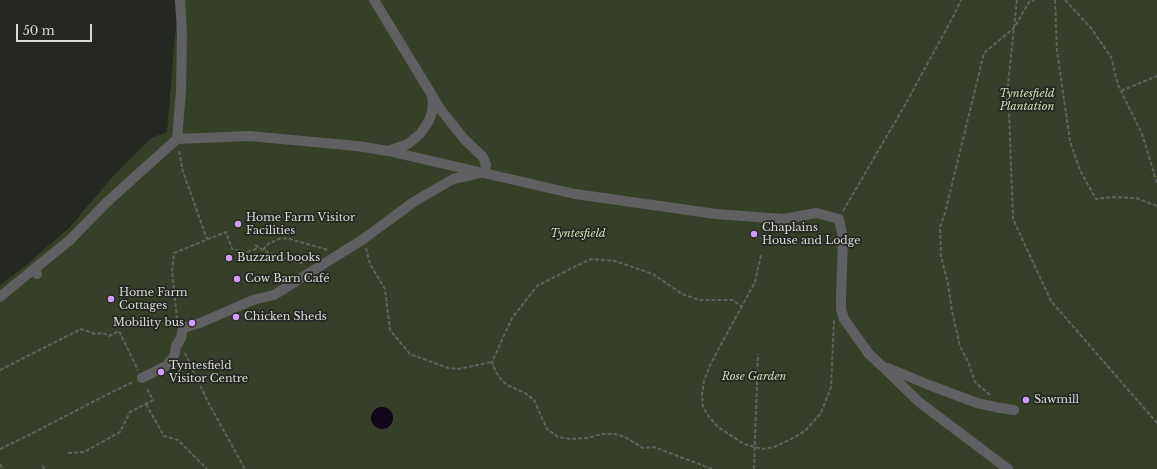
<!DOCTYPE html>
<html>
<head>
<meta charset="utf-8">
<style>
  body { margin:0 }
  #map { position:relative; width:1157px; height:469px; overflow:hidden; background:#252722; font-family:"Libre Baskerville",serif }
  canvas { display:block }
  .scale { position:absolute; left:16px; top:24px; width:76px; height:18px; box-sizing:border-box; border:2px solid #d9dad7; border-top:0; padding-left:5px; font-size:12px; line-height:14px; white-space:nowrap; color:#d9dad7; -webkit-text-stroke:3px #252722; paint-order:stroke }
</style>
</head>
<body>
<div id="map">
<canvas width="1157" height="469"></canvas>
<div class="scale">50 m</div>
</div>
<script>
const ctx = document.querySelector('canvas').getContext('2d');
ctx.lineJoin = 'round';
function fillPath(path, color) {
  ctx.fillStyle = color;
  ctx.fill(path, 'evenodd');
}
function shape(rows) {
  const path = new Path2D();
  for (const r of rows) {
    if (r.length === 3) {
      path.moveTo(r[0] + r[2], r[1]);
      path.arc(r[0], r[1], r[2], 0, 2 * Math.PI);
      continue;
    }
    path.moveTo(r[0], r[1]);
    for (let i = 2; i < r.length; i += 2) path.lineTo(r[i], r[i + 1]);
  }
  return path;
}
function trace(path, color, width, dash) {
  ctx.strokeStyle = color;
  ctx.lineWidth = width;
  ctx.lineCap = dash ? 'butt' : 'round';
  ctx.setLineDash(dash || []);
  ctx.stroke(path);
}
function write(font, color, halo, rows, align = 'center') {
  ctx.font = font + ' "Libre Baskerville",serif';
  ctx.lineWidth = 3.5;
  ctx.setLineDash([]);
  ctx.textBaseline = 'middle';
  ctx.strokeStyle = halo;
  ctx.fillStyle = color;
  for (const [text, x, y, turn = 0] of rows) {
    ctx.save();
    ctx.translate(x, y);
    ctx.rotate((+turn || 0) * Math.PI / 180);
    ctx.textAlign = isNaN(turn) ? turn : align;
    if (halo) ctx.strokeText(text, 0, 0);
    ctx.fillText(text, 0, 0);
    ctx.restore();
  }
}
fillPath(shape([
  [176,0,1157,0,1157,469,0,469,0,285,24,267,70,227,115,174,151,138,167,132,175,35,178,15]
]), '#364028');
fillPath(shape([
  [382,418,11]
]), '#11061a');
trace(shape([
  [1017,0,1008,84,1013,219,1051,301,1157,423],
  [1055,0,1057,51,1070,141,1080,170,1096,199,1112,197,1136,198,1157,206],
  [1065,0,1091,28,1111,57,1118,85,1142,134,1157,183],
  [1121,91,1157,76],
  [179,151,183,172,207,239],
  [843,211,905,105,954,15,961,0],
  [255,245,263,250,283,259,301,263,306,262],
  [366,248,370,264,385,289,390,330,410,354,448,368,458,369,492,362],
  [263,250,268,244,281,238,290,239,328,250],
  [761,255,755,282,711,363,704,381,702,394,703,407,709,417,718,427,744,444,762,449,774,447,791,439,805,431,821,413,831,387,834,320],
  [177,319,172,271,174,253,226,232,232,249,247,252,259,248],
  [185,353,208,402,245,469],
  [0,370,81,329,95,334,103,333,109,336,119,331,138,370],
  [990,395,975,382,968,361,960,346,952,311,948,284,941,256,940,227,945,213,984,53,1014,28,1029,2,1034,0],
  [146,404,164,436,178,440,207,469],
  [0,449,29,435,106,395,133,382],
  [68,453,84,452,120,432,130,412,153,400,146,387],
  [0,464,3,469],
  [43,466,44,469],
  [712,469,654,447,643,448,625,437,615,434,602,434,587,438,570,439,558,437,547,429,534,400,525,393,509,386,502,381,496,372,492,362,512,318,537,286,576,266,591,259,615,261,653,274,682,294,699,300,733,300,741,306],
  [754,469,758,354]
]), '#60625d', 2, [4, 2]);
trace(shape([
  [374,0,441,110,464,139,483,157,486,165,484,172],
  [177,139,181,91,182,33,180,0],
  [388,151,408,144,420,134,429,121,432,112,433,103,432,96],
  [37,274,34,269,70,240,107,202,177,139,249,136,357,146,388,151,575,194,716,214,784,219,816,213,839,219,843,238,841,299,841,309,844,319,869,354,882,366,919,402,1008,469],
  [0,297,34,269],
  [888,368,929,385,977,403,1000,408,1014,410],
  [142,378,166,366,173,358,175,353,176,346,181,338,183,328,200,323,253,300,274,295,362,240,415,201,453,179,480,173]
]), '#605f61', 10);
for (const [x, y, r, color] of [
  [238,224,4,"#d19dfe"],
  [754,234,4,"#d19dfe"],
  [229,258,4,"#d19dfe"],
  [237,279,4,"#d19dfe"],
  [111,299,4,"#d19dfe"],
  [236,317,4,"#d19dfe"],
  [192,323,4,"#d19dfe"],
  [161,372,4,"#d19dfe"],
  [1026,400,4,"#d19dfe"]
]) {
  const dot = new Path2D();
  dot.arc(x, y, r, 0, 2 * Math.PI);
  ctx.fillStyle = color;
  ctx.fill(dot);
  trace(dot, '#252722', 1.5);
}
write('italic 11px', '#cae0aa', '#252722', [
  ["Tyntesfield",1027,94],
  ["Plantation",1027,107],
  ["Tyntesfield",578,234],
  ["Rose Garden",754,377]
]);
write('11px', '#d9dad7', '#252722', [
  ["Home Farm Visitor",246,218],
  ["Facilities",246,231],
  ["Chaplains",762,228],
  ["House and Lodge",762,241],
  ["Buzzard books",237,258],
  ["Cow Barn Café",245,279],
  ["Home Farm",119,293],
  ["Cottages",119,306],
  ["Chicken Sheds",244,317],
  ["Mobility bus",184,323,"right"],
  ["Tyntesfield",169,366],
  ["Visitor Centre",169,379],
  ["Sawmill",1034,400]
], 'left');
</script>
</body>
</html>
